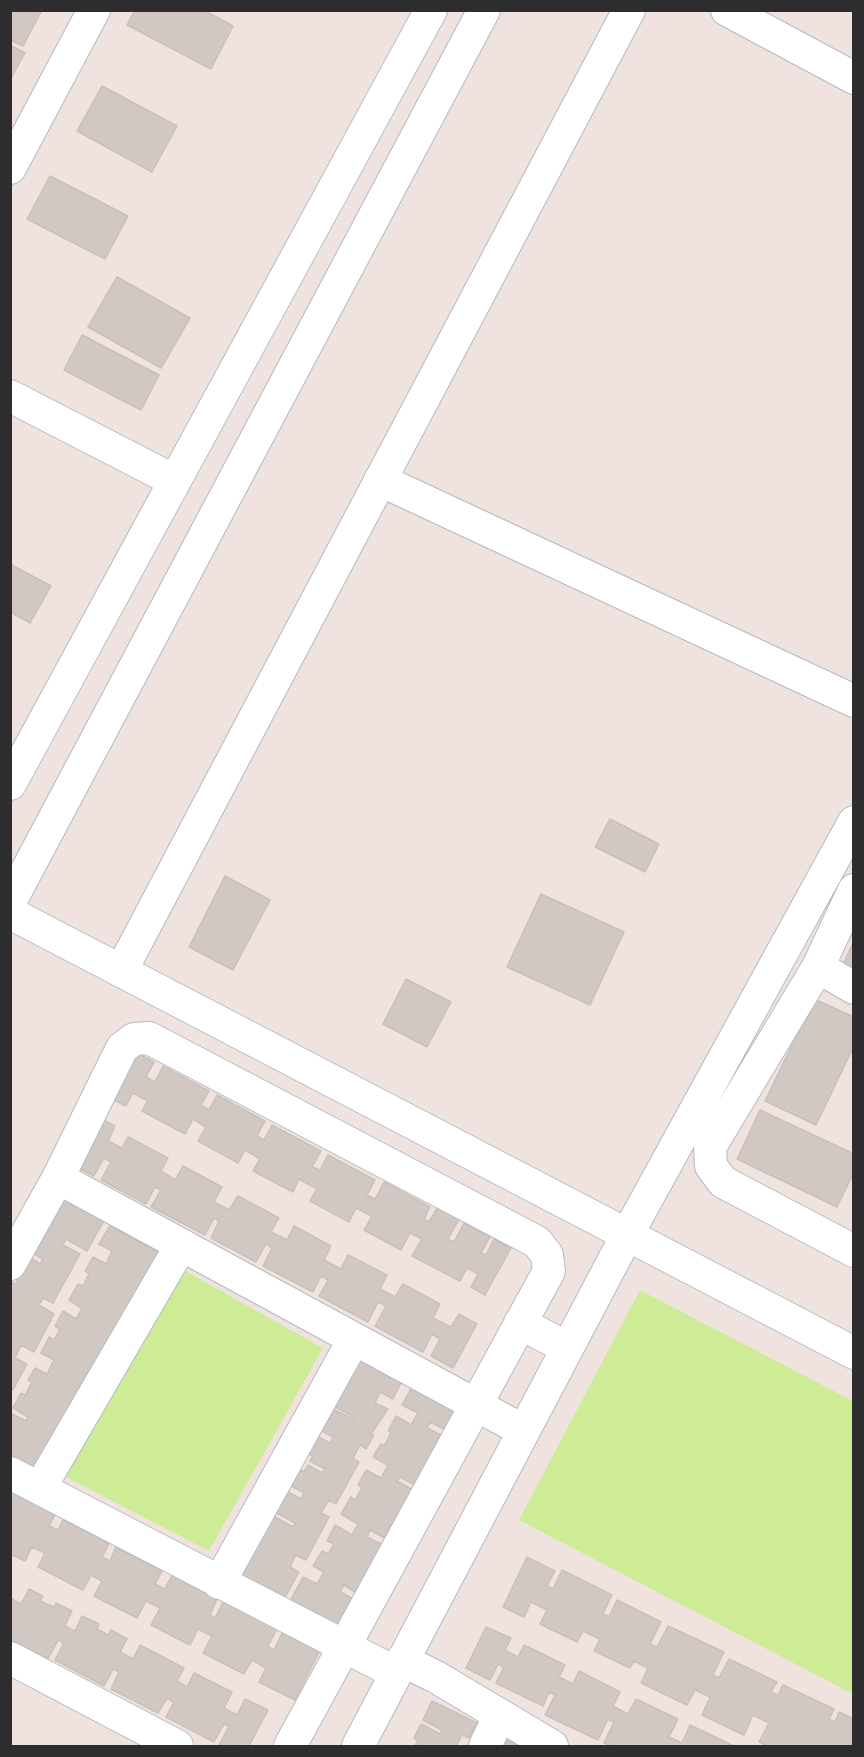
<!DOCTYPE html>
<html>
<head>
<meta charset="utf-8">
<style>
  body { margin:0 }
  #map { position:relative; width:864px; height:1757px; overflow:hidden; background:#f0e3df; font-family:Figtree,sans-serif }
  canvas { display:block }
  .frame { position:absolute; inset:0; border:12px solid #2d2d2d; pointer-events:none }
</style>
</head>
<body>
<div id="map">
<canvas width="864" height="1757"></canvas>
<div class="frame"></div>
</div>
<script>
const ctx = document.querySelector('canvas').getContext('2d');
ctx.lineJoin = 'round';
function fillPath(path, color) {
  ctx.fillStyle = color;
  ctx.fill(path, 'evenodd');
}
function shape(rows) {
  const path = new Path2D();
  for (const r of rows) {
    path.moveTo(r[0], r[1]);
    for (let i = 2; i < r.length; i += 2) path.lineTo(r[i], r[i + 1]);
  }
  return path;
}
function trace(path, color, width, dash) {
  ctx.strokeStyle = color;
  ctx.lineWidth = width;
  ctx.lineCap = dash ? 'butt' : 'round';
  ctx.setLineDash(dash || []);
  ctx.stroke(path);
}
fillPath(shape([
  [182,1269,323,1348,209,1551,66,1477],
  [640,1290,853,1401,853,1694,519,1520]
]), '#ceec96');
const building = shape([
  [10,10,42,10,23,46,10,40,10,10],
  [135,10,203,10,233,26,211,69,127,25,135,10],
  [10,45,25,53,10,80,10,45],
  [102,86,177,126,152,172,77,131,102,86],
  [50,176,128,216,105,259,27,219,50,176],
  [117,277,190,318,161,368,88,327,117,277],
  [82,335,159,375,141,410,64,370,82,335],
  [10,564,51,586,30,623,10,612,10,564],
  [610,819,659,844,645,872,595,847,610,819],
  [225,876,270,900,233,970,189,947,225,876],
  [541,894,624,932,590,1005,507,967,541,894],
  [854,941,854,971,842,966,854,941],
  [406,979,451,1002,427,1047,383,1024,406,979],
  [814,999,854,1017,854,1046,816,1125,765,1101,814,999],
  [133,1051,154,1062,146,1077,155,1082,163,1066,209,1091,201,1105,209,1110,217,1095,265,1121,257,1136,264,1140,272,1125,321,1151,312,1167,320,1170,328,1155,375,1180,367,1195,375,1199,384,1182,430,1207,424,1219,429,1222,439,1205,461,1216,448,1239,454,1242,464,1223,490,1237,481,1253,486,1255,494,1239,511,1248,485,1295,471,1287,478,1274,467,1268,460,1281,412,1256,422,1239,410,1233,401,1250,364,1230,372,1216,356,1208,349,1222,310,1201,317,1189,299,1179,293,1192,253,1171,260,1159,245,1150,238,1163,198,1141,206,1127,193,1119,185,1134,142,1111,148,1101,133,1093,126,1106,108,1097,133,1051],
  [760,1110,854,1154,854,1172,837,1207,737,1159,760,1110],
  [99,1118,115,1126,108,1141,122,1148,128,1137,168,1158,161,1171,175,1180,183,1166,222,1187,214,1202,229,1210,238,1196,279,1218,271,1232,287,1240,294,1226,331,1246,324,1260,341,1269,348,1255,387,1275,380,1289,395,1297,403,1284,440,1304,433,1318,451,1327,459,1314,477,1324,453,1368,431,1356,440,1339,432,1334,423,1352,375,1326,386,1306,378,1302,368,1322,319,1296,328,1280,321,1276,313,1292,263,1266,272,1248,266,1244,256,1262,211,1238,219,1221,214,1218,205,1235,151,1207,161,1190,155,1187,146,1204,101,1180,111,1162,104,1158,94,1176,73,1165,99,1118],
  [55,1190,106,1217,87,1251,66,1239,63,1245,80,1254,53,1303,43,1298,39,1305,54,1314,34,1352,21,1345,15,1358,27,1364,13,1390,10,1389,10,1317,14,1312,10,1310,10,1281,16,1284,18,1281,12,1277,29,1257,40,1264,43,1259,31,1252,55,1190],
  [110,1226,162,1254,39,1478,10,1462,10,1413,26,1421,28,1417,13,1408,21,1393,25,1395,32,1382,28,1380,35,1368,47,1374,54,1360,41,1353,49,1337,54,1340,60,1329,55,1326,63,1311,76,1319,82,1308,69,1300,78,1284,83,1286,89,1274,85,1271,93,1257,106,1264,112,1251,99,1244,110,1226],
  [354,1350,404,1377,393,1399,380,1392,375,1403,388,1409,371,1434,374,1435,366,1449,360,1445,353,1458,359,1462,336,1504,329,1500,321,1513,329,1517,306,1560,296,1555,290,1567,299,1572,284,1599,233,1572,266,1512,293,1527,295,1523,268,1508,279,1487,301,1499,304,1493,290,1485,299,1469,304,1472,308,1465,322,1473,325,1469,310,1461,313,1456,300,1450,309,1432,330,1443,333,1437,320,1430,327,1417,330,1419,335,1410,353,1419,354,1417,326,1402,354,1350],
  [413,1385,459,1402,444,1429,430,1422,427,1428,445,1437,417,1486,400,1477,397,1481,415,1491,388,1540,370,1530,367,1537,385,1546,358,1594,344,1585,340,1592,355,1600,337,1632,288,1605,303,1577,317,1584,324,1572,313,1566,322,1551,328,1554,334,1544,327,1541,335,1525,352,1535,358,1524,341,1514,351,1497,355,1500,362,1488,358,1485,366,1470,381,1478,388,1465,373,1457,381,1444,384,1446,391,1433,388,1431,396,1416,411,1425,418,1413,402,1405,413,1385],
  [10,1487,57,1511,49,1526,58,1530,63,1520,109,1544,102,1557,110,1561,116,1547,162,1571,155,1584,165,1589,172,1575,217,1599,210,1615,215,1618,226,1597,279,1625,268,1646,274,1650,285,1627,322,1646,295,1700,259,1682,266,1668,252,1660,244,1674,203,1653,212,1636,198,1629,190,1645,151,1625,160,1608,146,1601,137,1618,94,1596,102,1581,91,1575,83,1590,38,1567,45,1553,32,1547,25,1561,10,1554,10,1487],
  [527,1557,555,1571,547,1586,553,1589,562,1570,612,1595,603,1614,609,1617,617,1600,661,1622,650,1644,657,1647,668,1626,724,1652,713,1675,719,1678,729,1659,777,1682,771,1692,778,1695,783,1685,834,1709,829,1719,835,1722,839,1712,854,1719,854,1746,768,1746,759,1742,769,1723,753,1715,744,1735,702,1715,710,1697,695,1690,687,1705,641,1683,648,1668,634,1661,630,1668,594,1651,600,1639,583,1631,577,1642,540,1624,547,1610,531,1602,524,1617,503,1607,527,1557],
  [29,1589,43,1596,40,1601,54,1607,56,1603,72,1611,65,1626,75,1631,82,1616,99,1624,97,1629,108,1635,111,1630,127,1639,120,1652,133,1659,140,1645,184,1668,177,1681,187,1687,194,1673,232,1692,224,1708,237,1715,245,1699,268,1710,249,1746,219,1745,229,1726,224,1724,214,1742,166,1717,174,1702,167,1698,158,1713,111,1689,119,1672,113,1669,104,1686,55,1660,64,1643,58,1640,48,1659,10,1640,10,1598,21,1604,29,1589],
  [486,1627,511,1638,505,1650,518,1657,524,1645,565,1665,559,1677,573,1684,579,1671,620,1692,613,1706,628,1714,636,1699,678,1719,669,1737,682,1743,690,1725,734,1746,611,1746,604,1743,614,1722,608,1719,598,1740,545,1715,555,1695,549,1692,543,1706,496,1683,504,1667,498,1664,490,1680,466,1668,486,1627],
  [432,1701,477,1723,469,1738,462,1735,456,1746,415,1746,418,1741,414,1738,421,1724,440,1734,442,1730,423,1720,432,1701],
  [504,1739,520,1746,495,1746,504,1739]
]);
fillPath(building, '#d2c8c3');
trace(building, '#ccbfb8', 1.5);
const minor = shape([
  [727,10,854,78],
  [10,168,94,10],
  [10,396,175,481],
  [380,480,854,701],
  [10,784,431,10],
  [854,890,818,967,710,1147,711,1166,723,1182,854,1251],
  [10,902,484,10],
  [10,913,854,1353],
  [818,967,854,988],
  [121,971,629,10],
  [58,1178,524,1431],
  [10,1264,58,1178,122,1048,134,1039,149,1038,537,1242,547,1255,549,1271,290,1746],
  [520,1323,567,1348],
  [10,1473,396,1673],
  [40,1488,180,1247],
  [219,1583,354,1339],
  [10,1658,177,1746],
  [402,1660,436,1677,552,1746],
  [358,1746,627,1235,854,822],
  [485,1746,500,1715]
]);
trace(minor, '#b3bac2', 34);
trace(minor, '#fff', 32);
</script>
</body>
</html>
